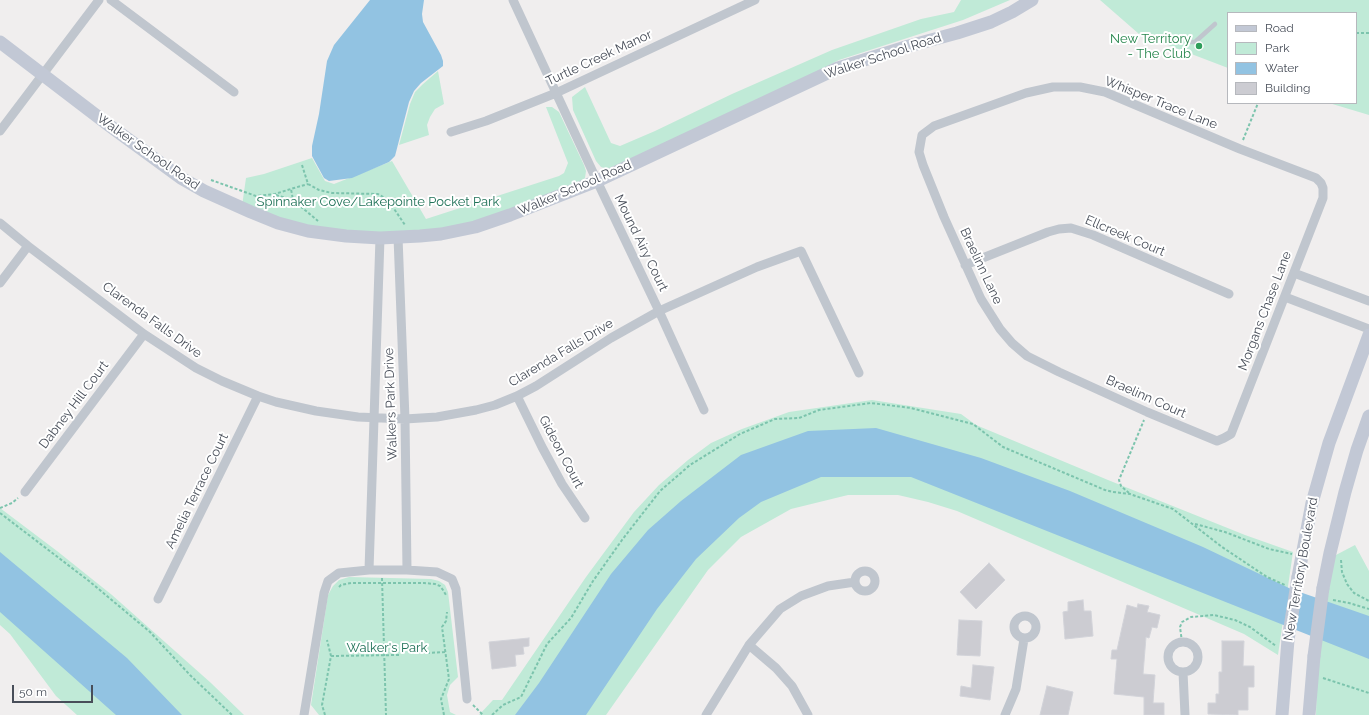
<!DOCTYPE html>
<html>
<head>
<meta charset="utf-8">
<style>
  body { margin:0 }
  #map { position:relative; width:1369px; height:715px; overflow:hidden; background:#f0eeee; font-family:Raleway,sans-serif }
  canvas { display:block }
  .legend { position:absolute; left:1227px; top:12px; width:130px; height:92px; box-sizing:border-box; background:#fff; border:1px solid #b6b8bd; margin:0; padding:5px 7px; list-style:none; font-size:12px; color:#484e59 }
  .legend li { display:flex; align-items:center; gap:8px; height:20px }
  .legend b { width:20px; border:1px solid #b6b8bd }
  .scale { position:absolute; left:12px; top:685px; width:81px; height:18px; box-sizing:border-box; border:2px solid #484e59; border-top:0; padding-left:5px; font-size:12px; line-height:14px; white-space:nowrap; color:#484e59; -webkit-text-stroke:3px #fff; paint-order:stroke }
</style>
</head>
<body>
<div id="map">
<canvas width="1369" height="715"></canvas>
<ul class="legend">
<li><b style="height:5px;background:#c2c8d5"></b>Road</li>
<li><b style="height:11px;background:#c0ead7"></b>Park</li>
<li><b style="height:11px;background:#92c3e2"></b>Water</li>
<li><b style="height:11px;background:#ccccd2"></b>Building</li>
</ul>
<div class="scale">50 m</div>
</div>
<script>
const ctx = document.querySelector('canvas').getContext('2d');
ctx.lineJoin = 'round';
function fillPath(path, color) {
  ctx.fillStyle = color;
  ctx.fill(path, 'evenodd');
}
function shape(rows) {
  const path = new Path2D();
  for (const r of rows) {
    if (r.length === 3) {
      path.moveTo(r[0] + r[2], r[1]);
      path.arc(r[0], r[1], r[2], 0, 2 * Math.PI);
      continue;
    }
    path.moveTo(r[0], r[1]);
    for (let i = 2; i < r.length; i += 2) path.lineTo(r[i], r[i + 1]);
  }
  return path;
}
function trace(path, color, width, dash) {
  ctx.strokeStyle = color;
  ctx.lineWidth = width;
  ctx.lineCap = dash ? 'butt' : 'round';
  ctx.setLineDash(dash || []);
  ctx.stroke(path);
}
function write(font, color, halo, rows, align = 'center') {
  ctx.font = font + ' Raleway,sans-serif';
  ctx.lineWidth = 4;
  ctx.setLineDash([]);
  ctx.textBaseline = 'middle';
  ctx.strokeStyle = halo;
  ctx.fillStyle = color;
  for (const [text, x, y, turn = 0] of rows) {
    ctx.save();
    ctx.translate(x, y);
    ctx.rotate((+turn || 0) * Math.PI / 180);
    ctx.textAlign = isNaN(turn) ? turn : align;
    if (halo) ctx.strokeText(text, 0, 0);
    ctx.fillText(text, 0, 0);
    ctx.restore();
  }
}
fillPath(shape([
  [961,0,1010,0,963,20,839,60,797,82,608,169,601,167,596,161,573,110,572,97,585,87,611,143,620,146,655,131,732,94,832,50,921,19,954,12],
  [1100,0,1369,0,1369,115,1329,103,1356,103,1356,13,1228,13,1228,68,1139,34],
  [438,71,444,104,435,109,430,117,427,125,429,135,399,145,410,104,415,92,423,84],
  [546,107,552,107,559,112,584,165,586,171,585,178,581,183,511,212,431,234,343,233,296,225,242,206,246,178,264,174,312,158,325,181,334,184,392,161,426,219,559,176,564,173,568,163],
  [872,400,961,414,976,425,1108,480,1245,535,1293,552,1278,655,1244,634,957,511,928,502,898,495,848,495,791,509,741,537,708,570,606,715,479,715,493,700,502,700,586,577,634,512,659,485,688,460,711,443,742,429,789,412],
  [0,508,57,551,112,595,211,683,244,715,77,715,56,696,10,634,0,625],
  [1355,545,1369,571,1369,715,1316,715,1317,669,1334,556],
  [349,577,431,579,439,581,445,585,448,592,458,677,450,685,447,695,450,712,456,715,319,715,311,705,328,595,333,586,339,580]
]), '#c0ead7');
fillPath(shape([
  [370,0,424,0,422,14,423,22,441,55,443,61,443,66,421,83,414,91,409,102,395,156,389,162,352,178,329,181,324,178,312,156,312,146,319,114,327,61,334,45],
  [876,428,981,458,1070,491,1203,547,1291,589,1369,616,1369,659,911,477,821,477,761,502,739,518,696,559,657,609,586,715,515,715,539,683,611,574,648,530,681,501,741,455,808,431],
  [0,552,127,658,182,715,116,715,0,612]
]), '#92c3e2');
const building = shape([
  [989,563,1005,580,976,609,960,592,989,563],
  [1083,600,1084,611,1091,611,1093,636,1065,639,1063,612,1068,611,1068,602,1083,600],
  [1138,604,1149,606,1147,612,1160,615,1157,628,1152,627,1149,638,1146,637,1143,674,1155,675,1153,703,1164,703,1164,715,1144,715,1144,697,1114,694,1117,659,1111,659,1112,650,1117,650,1127,605,1137,608,1138,604],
  [959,620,982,621,980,656,957,655,959,620],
  [529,638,529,646,523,647,524,654,515,655,516,666,492,669,489,642,529,638],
  [1222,641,1244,641,1243,666,1254,666,1254,687,1248,687,1248,710,1238,710,1238,715,1208,714,1208,703,1216,703,1216,694,1219,694,1219,672,1222,672,1222,641],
  [973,665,994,667,990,700,960,696,961,686,971,688,973,665],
  [1047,686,1073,692,1068,715,1040,715,1047,686]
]);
fillPath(building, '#ccccd2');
trace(building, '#d2d3d9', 1);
trace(shape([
  [1356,33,1369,33],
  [1243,140,1258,103],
  [302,165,308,184,319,190,332,193,378,194,388,200,405,225],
  [211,180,256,196,275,194,294,188,308,184],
  [276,195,293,200,291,189],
  [293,200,318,221],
  [1129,493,1121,486,1119,480,1144,420],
  [0,508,12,503,18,498],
  [0,513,89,581,150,632,190,675,232,715],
  [1195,524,1225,532,1269,549,1292,554],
  [1341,560,1342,572,1347,584,1354,593,1369,601],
  [382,578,386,715],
  [339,587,341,585,351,583,424,583,435,584,440,586,443,590,446,595],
  [1333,600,1349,603,1369,609],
  [1182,642,1180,627,1182,622,1191,617,1214,615,1235,620,1250,627,1276,646],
  [427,653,446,652],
  [331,656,399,655],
  [1323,678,1369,693],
  [473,705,483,715],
  [325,715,322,705,331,656,327,640],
  [444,715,441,699,449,679,442,627,446,621,447,612],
  [492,715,503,705,521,697,547,644,571,618,593,581,622,540,660,491,690,465,740,434,775,419,799,418,819,410,871,403,911,408,973,424,1003,447,1105,490,1113,492,1130,494,1173,509,1222,547,1267,577,1285,585]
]), '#7cc4ad', 2, [3, 2]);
trace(shape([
  [1187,42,1195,42,1215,24]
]), '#c0c6ce', 4.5);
trace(shape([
  [111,0,234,92],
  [513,0,597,181,659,311,704,410],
  [1053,87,1080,87,1105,92,1240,149,1316,178,1321,183,1323,188,1323,198,1231,434,1224,438,1217,441,1147,412,1059,372,1027,356,1012,343,1000,329,981,299,944,217,923,165,919,152,922,135,934,126,1026,93,1053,87],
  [0,131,99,0],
  [451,132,486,121,556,93,755,0],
  [0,223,28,246,144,334,196,368,222,381,258,396,276,402,316,411,358,417,405,419,437,417,476,410,495,405,517,396,536,386,611,338,659,311,757,267,801,251,859,373],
  [398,237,405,419,407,570],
  [965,265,1048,232,1059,229,1071,228,1093,235,1229,294],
  [1294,273,1369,301],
  [0,283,28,246],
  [1285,297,1369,329],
  [517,396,542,447,562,484,585,518],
  [25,492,144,334],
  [369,570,380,238],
  [865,581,10],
  [158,599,258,396],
  [1025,627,11],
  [1183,657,15],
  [749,645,776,668,792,686,808,715],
  [1183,672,1185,715],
  [304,715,324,593,328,581,339,573,369,570,407,570,437,572,452,579,456,589,467,699],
  [706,715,749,645,780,609,801,596,828,586,855,582],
  [1005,715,1016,689,1024,639]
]), '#c0c6ce', 9);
trace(shape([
  [0,42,110,126,181,178,204,191,251,212,278,223,308,231,346,236,380,238,420,236,441,234,475,227,510,215,597,181,838,68,909,46,957,33,991,22,1012,12,1032,0],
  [1298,577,1312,503,1329,443,1369,335],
  [1323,588,1330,553,1345,492,1357,450,1369,416],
  [1282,715,1288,640],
  [1309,715,1314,656]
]), '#c2c8d5', 13);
trace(shape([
  [1288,640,1298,577],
  [1314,656,1323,588]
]), '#c2c8d5', 13);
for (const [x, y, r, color] of [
  [1199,46,4,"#2e9e5b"]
]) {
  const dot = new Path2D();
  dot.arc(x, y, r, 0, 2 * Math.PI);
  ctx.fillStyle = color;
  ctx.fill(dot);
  trace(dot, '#fff', 1.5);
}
write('13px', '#27864d', '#fff', [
  ["New Territory",1191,39],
  ["- The Club",1191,54]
], 'right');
write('13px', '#484e59', '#fff', [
  ["Walker School Road",883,56,-18],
  ["Turtle Creek Manor",599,58,-25],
  ["Whisper Trace Lane",1161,103,22],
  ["Walker School Road",148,152,35],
  ["Walker School Road",575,188,-23],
  ["Ellcreek Court",1125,236,23],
  ["Mound Airy Court",641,243,64],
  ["Braelinn Lane",981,266,65],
  ["Morgans Chase Lane",1265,311,-69],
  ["Clarenda Falls Drive",152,320,36],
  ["Clarenda Falls Drive",561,353,-31],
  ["Braelinn Court",1146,397,24],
  ["Walkers Park Drive",391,404,-92],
  ["Dabney Hill Court",74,405,-53],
  ["Gideon Court",561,452,62],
  ["Amelia Terrace Court",197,491,-64],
  ["New Territory Boulevard",1301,569,-80]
]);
write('13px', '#207258', '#fff', [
  ["Spinnaker Cove/Lakepointe Pocket Park",378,202],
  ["Walker's Park",387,648]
]);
</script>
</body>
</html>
